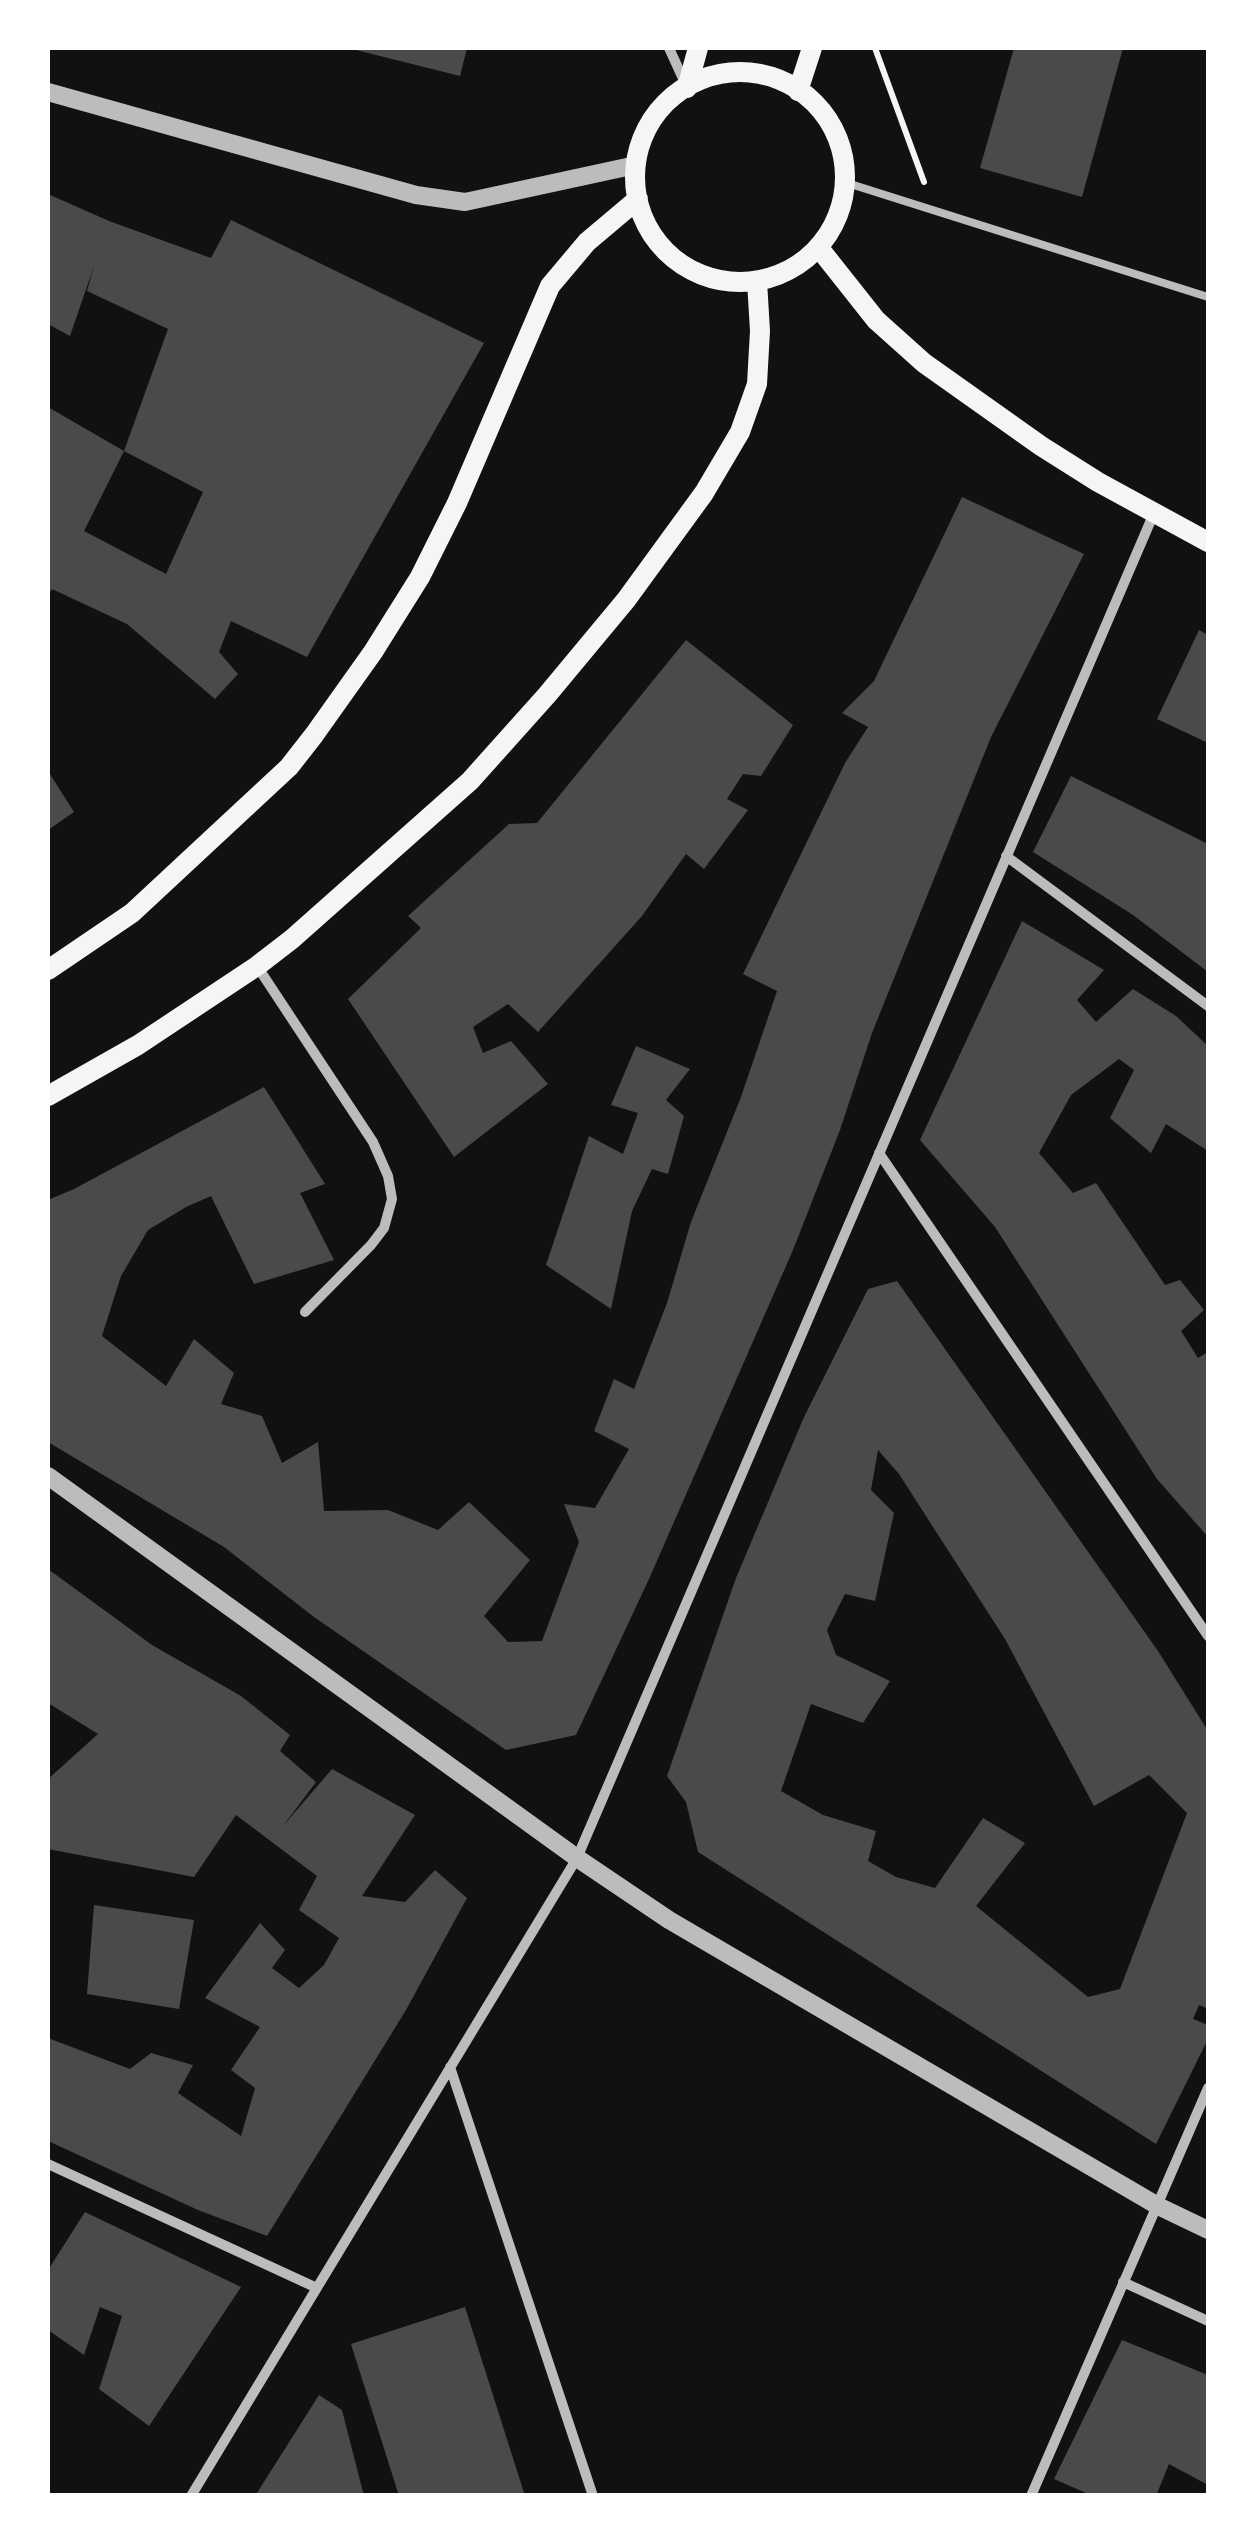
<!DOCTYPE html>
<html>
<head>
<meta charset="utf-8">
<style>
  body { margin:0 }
  #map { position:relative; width:1256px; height:2543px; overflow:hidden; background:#111; font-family:"Nunito Sans",sans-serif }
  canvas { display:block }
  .frame { position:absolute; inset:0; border:50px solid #fff; pointer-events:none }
</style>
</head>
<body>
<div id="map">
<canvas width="1256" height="2543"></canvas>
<div class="frame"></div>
</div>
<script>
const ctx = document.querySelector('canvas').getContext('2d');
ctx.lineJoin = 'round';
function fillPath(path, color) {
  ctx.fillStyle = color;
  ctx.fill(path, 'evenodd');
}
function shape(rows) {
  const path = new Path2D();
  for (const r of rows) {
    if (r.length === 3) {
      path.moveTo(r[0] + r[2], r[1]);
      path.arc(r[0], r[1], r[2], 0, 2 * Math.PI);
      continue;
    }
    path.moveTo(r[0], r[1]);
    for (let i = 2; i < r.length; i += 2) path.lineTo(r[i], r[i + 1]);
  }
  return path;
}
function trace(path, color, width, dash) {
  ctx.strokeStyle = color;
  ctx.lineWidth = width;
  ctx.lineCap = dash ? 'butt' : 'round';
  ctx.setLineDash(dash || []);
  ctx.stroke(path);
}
fillPath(shape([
  [348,48,467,48,460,76],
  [1014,48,1123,48,1082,197,980,168],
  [48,194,109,221,211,258,231,220,484,343,307,657,231,621,219,652,238,674,215,699,127,624,52,589,48,595,48,407,124,451,84,531,166,574,203,492,124,451,168,329,87,291,94,266,70,336,48,324],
  [962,497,1084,554,991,737,872,1033,840,1130,793,1250,649,1579,576,1735,506,1750,314,1617,224,1547,48,1442,48,1200,74,1189,264,1087,325,1184,300,1193,334,1260,254,1284,211,1196,186,1207,148,1230,121,1276,102,1336,166,1386,194,1339,234,1373,221,1404,262,1416,282,1463,318,1442,324,1511,388,1510,438,1530,469,1502,530,1560,484,1616,508,1642,542,1641,579,1542,564,1504,595,1508,629,1449,594,1431,614,1379,634,1389,667,1303,691,1222,741,1097,777,991,743,974,845,763,868,727,842,713,874,681],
  [1199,630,1208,635,1208,743,1157,719],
  [686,640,793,725,761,776,743,774,727,799,748,810,704,869,686,854,642,916,538,1032,508,1004,473,1027,483,1053,511,1041,548,1084,454,1157,348,999,421,928,408,916,509,824,537,823],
  [48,771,74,812,48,830],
  [1071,776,1208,844,1208,972,1133,915,1033,852],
  [1022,921,1104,970,1077,1000,1096,1022,1133,989,1176,1016,1208,1046,1208,1151,1166,1124,1151,1153,1110,1118,1134,1070,1119,1059,1071,1095,1039,1153,1073,1193,1096,1183,1165,1285,1180,1280,1204,1310,1181,1331,1198,1358,1208,1352,1208,1537,1157,1479,995,1227,920,1140],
  [636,1046,690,1069,666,1100,684,1116,668,1174,652,1169,632,1211,611,1309,546,1265,589,1136,623,1154,638,1113,611,1105],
  [897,1281,1158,1651,1208,1731,1208,2009,1199,2005,1193,2019,1208,2025,1208,2039,1156,2144,698,1852,686,1802,667,1776,736,1578,804,1417,868,1289],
  [878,1450,899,1474,1005,1639,1094,1806,1149,1775,1187,1813,1120,1989,1088,1997,976,1906,1025,1843,983,1818,935,1888,896,1877,868,1861,876,1831,823,1815,781,1791,811,1704,863,1723,890,1681,836,1655,827,1630,845,1594,875,1601,894,1513,871,1490],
  [48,1569,152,1645,241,1696,290,1735,280,1751,316,1782,283,1826,332,1769,415,1815,362,1896,405,1902,435,1870,467,1898,406,2010,267,2236,198,2210,48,2141,48,2038,130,2069,151,2053,193,2065,178,2093,241,2136,255,2088,231,2070,260,2027,205,1998,260,1923,285,1950,272,1968,299,1988,324,1965,339,1938,299,1910,317,1876,236,1815,194,1877,48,1849,48,1779,98,1734,48,1703],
  [94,1905,194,1920,179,2009,87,1994],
  [85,2212,241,2287,149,2426,99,2389,122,2316,100,2307,84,2355,48,2330,48,2270],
  [465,2307,525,2496,399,2496,351,2344],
  [1122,2340,1208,2375,1208,2485,1169,2464,1156,2496,1093,2496,1054,2479],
  [319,2395,342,2410,364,2496,255,2496]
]), '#4a4a4a');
trace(shape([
  [875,48,924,182]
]), '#f5f5f5', 6);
trace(shape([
  [844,182,1208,297]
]), '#bcbcbc', 8);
trace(shape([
  [669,48,685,83],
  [1006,856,1208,1006],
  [257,966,373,1142,388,1176,392,1199,384,1228,371,1245,305,1312],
  [879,1153,1208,1636],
  [450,2067,593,2496],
  [48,2164,317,2288],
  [1123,2282,1208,2321],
  [191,2496,577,1858,1154,513],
  [1031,2496,1208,2088]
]), '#bcbcbc', 10);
trace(shape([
  [48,92,416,195,465,202,636,165],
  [48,1476,577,1858,669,1920,1158,2206,1208,2230]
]), '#bcbcbc', 18);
trace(shape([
  [740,177,105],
  [687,88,698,48],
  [798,91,812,48],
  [819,248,876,320,924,363,1041,446,1098,482,1208,542],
  [48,970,132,913,289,767,314,735,373,652,420,577,457,503,550,286,587,242,638,199],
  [48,1096,138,1045,257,966,292,939,470,781,547,695,626,600,704,493,740,432,757,384,760,331,757,281]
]), '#f5f5f5', 20);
</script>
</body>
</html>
